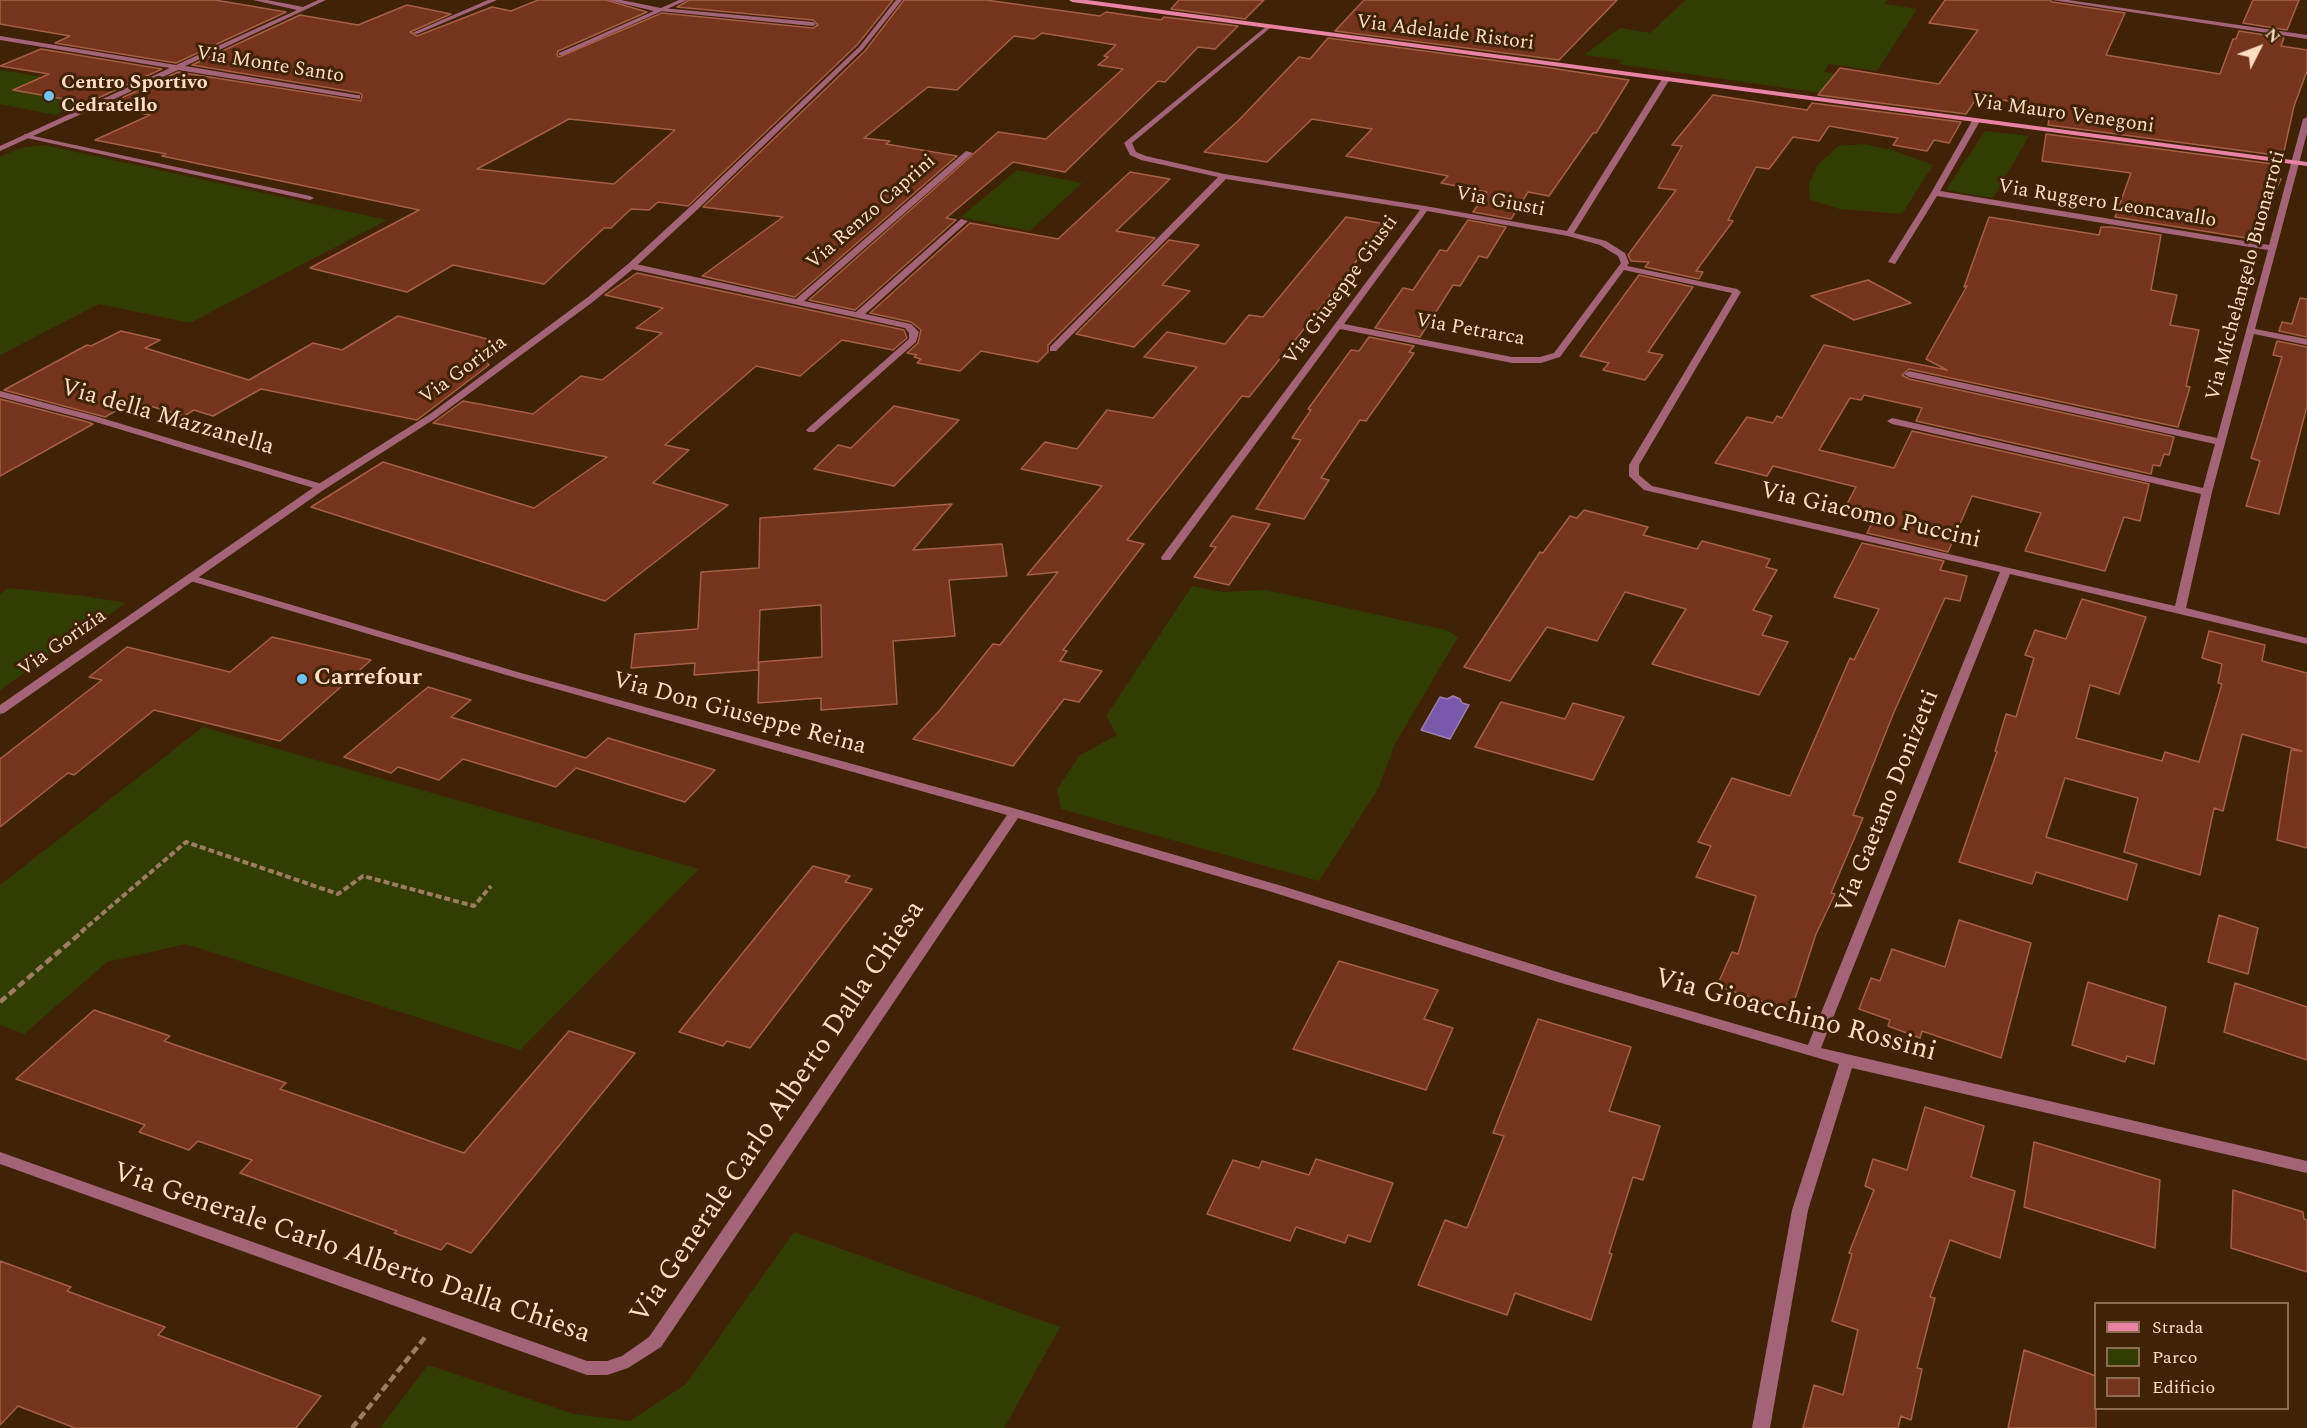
<!DOCTYPE html>
<html>
<head>
<meta charset="utf-8">
<style>
  body { margin:0 }
  #map { position:relative; width:2307px; height:1428px; overflow:hidden; background:#402307; font-family:Spectral,serif }
  canvas { display:block }
  .legend { position:absolute; left:2094px; top:1302px; width:195px; height:108px; box-sizing:border-box; background:#402307; border:2px solid #8c6d52; margin:0; padding:8px 10px; list-style:none; font-size:18px; color:#fdddc3 }
  .legend li { display:flex; align-items:center; gap:12px; height:30px }
  .legend b { width:30px; border:2px solid #8c6d52 }
  .north { position:absolute; left:2229px; top:18px; width:60px; height:60px; -webkit-text-stroke:4px #402307; paint-order:stroke; rotate:48deg; font-size:16px; font-weight:700; line-height:24px; text-align:center; color:#fdddc3 }
  .north::after { content:''; display:block; margin:auto; width:21px; height:27px; background:#fdddc3; clip-path:polygon(50% 0,100% 100%,50% 72%,0 100%) }
</style>
</head>
<body>
<div id="map">
<canvas width="2307" height="1428"></canvas>
<ul class="legend">
<li><b style="height:8px;background:#e783a3"></b>Strada</li>
<li><b style="height:16px;background:#323d04"></b>Parco</li>
<li><b style="height:16px;background:#75341c"></b>Edificio</li>
</ul>
<div class="north">N</div>
</div>
<script>
const ctx = document.querySelector('canvas').getContext('2d');
ctx.lineJoin = 'round';
function fillPath(path, color) {
  ctx.fillStyle = color;
  ctx.fill(path, 'evenodd');
}
function shape(rows) {
  const path = new Path2D();
  for (const r of rows) {
    path.moveTo(r[0], r[1]);
    for (let i = 2; i < r.length; i += 2) path.lineTo(r[i], r[i + 1]);
  }
  return path;
}
function trace(path, color, width, dash) {
  ctx.strokeStyle = color;
  ctx.lineWidth = width;
  ctx.lineCap = dash ? 'butt' : 'round';
  ctx.setLineDash(dash || []);
  ctx.stroke(path);
}
function write(font, color, halo, rows, align = 'center') {
  ctx.font = font + ' Spectral,serif';
  ctx.lineWidth = 6;
  ctx.setLineDash([]);
  ctx.textBaseline = 'middle';
  ctx.strokeStyle = halo;
  ctx.fillStyle = color;
  for (const [text, x, y, turn = 0] of rows) {
    ctx.save();
    ctx.translate(x, y);
    ctx.rotate((+turn || 0) * Math.PI / 180);
    ctx.textAlign = isNaN(turn) ? turn : align;
    if (halo) ctx.strokeText(text, 0, 0);
    ctx.fillText(text, 0, 0);
    ctx.restore();
  }
}
fillPath(shape([
  [1686,0,1887,0,1885,4,1917,9,1877,71,1829,64,1824,72,1862,80,1849,97,1619,64,1622,60,1584,55,1620,28,1650,33],
  [0,70,106,87,117,88,55,115,0,104],
  [1985,131,2029,136,1993,198,1946,190],
  [1863,144,1892,150,1933,165,1902,214,1840,209,1810,200,1809,184,1817,166,1838,146],
  [44,145,387,220,190,323,99,304,0,355,0,157,20,148],
  [1017,170,1082,183,1030,231,961,217],
  [1192,586,1223,592,1266,590,1446,630,1458,637,1395,744,1378,789,1319,881,1061,809,1057,789,1080,755,1117,735,1106,716],
  [9,588,83,596,126,603,0,690,0,594],
  [203,727,295,754,699,869,520,1050,186,944,107,962,24,1034,0,1025,0,885],
  [794,1232,1060,1327,1004,1428,380,1428,428,1365,574,1414,630,1421,686,1384]
]), '#323d04');
const water = shape([
  [1453,696,1460,699,1462,703,1469,705,1450,739,1421,730,1440,697,1447,699,1453,696]
]);
fillPath(water, '#7859aa');
trace(water, '#a081b2', 1.5);
const building = shape([
  [0,0,215,0,286,12,176,63,55,43,70,36,0,24,0,0],
  [538,0,606,0,647,12,558,51,557,55,559,57,662,13,813,28,818,25,813,20,677,7,689,0,893,0,857,45,688,206,658,202,649,210,631,209,611,228,604,228,544,284,453,265,407,292,310,268,419,210,162,156,166,154,95,140,150,115,104,106,178,72,361,101,362,95,360,93,192,65,300,15,358,25,407,5,451,14,410,32,417,36,492,7,511,11,538,0],
  [569,119,675,130,614,184,477,169,569,119],
  [904,0,986,0,1100,16,1106,12,1161,20,1164,17,1238,26,1215,49,1198,47,1165,82,1158,81,1065,172,1013,162,946,218,956,220,855,310,809,300,998,132,1046,139,1123,69,1098,65,1108,57,1104,56,1116,45,1042,33,1034,39,1014,36,957,90,928,87,864,138,890,141,886,144,957,156,795,297,702,276,783,217,703,207,865,51,904,0],
  [1179,0,1264,0,1245,19,1171,9,1179,0],
  [1364,0,1617,0,1559,60,1335,31,1364,0],
  [1945,0,2050,0,2052,2,2125,13,2106,55,2220,74,2233,39,2236,39,2239,31,2284,38,2281,46,2307,50,2307,71,2294,106,2283,156,2048,125,2051,108,1978,96,1966,114,1818,95,1840,68,1939,84,1978,30,1929,23,1945,0],
  [2253,0,2299,0,2287,30,2243,23,2253,0],
  [1328,38,1551,68,1629,80,1596,133,1593,133,1549,196,1528,192,1511,219,1473,212,1487,192,1441,183,1448,176,1346,156,1372,129,1312,119,1267,162,1204,152,1239,120,1299,57,1310,59,1328,38],
  [41,49,162,69,87,103,13,90,49,74,0,66,41,49],
  [1713,95,1807,110,1812,103,1961,122,1949,143,1934,140,1927,151,1893,145,1898,138,1829,126,1819,141,1793,137,1769,169,1756,167,1728,220,1733,221,1696,271,1703,272,1699,279,1645,267,1649,262,1631,261,1628,255,1676,190,1658,188,1682,146,1672,145,1713,95],
  [2046,134,2281,165,2277,178,2281,179,2253,239,2115,217,2131,173,2042,161,2046,134],
  [1130,172,1170,179,1116,231,1155,238,1048,345,1048,352,1038,362,981,351,960,371,917,363,921,359,914,357,917,355,907,353,918,343,921,330,911,322,870,313,970,223,1058,239,1130,172],
  [1346,217,1385,224,1296,339,1249,397,1242,396,1127,540,1144,544,1063,650,1067,651,1060,661,1102,671,1079,702,1064,699,1013,766,913,739,940,710,993,644,1000,645,1058,572,1027,575,1102,486,1021,469,1045,442,1077,449,1107,410,1153,418,1197,367,1144,357,1167,332,1225,344,1249,315,1263,317,1346,217],
  [1989,217,2099,235,2101,227,2111,227,2161,235,2151,290,2177,295,2170,325,2199,330,2186,386,2190,387,2178,427,1909,369,1902,375,1909,379,2174,437,2169,455,2164,454,2160,466,2153,465,2151,474,1916,421,1922,408,1864,395,1861,400,1850,398,1819,450,1894,468,1912,431,2149,484,2140,521,2124,517,2105,571,2025,551,2041,513,1972,496,1948,552,1867,533,1872,523,1841,515,1856,487,1773,466,1767,476,1715,463,1747,417,1773,423,1777,416,1782,418,1824,345,1947,370,1926,359,1967,286,1964,287,1989,217],
  [1468,220,1506,227,1487,258,1479,256,1460,286,1453,285,1420,337,1375,328,1403,288,1413,290,1440,250,1447,251,1468,220],
  [1169,240,1199,245,1162,285,1190,291,1134,347,1076,334,1169,240],
  [637,273,904,330,907,338,893,350,842,340,800,376,756,366,665,445,689,450,653,483,728,505,605,601,311,507,383,462,534,508,607,457,433,423,463,401,533,414,581,376,602,380,662,333,636,328,663,308,605,295,637,273],
  [1639,275,1693,287,1648,352,1663,355,1645,380,1603,370,1609,363,1580,356,1639,275],
  [1868,280,1911,303,1854,320,1811,296,1868,280],
  [2300,298,2307,299,2307,337,2279,331,2282,322,2292,324,2300,298],
  [398,316,495,341,481,354,489,365,417,420,261,389,213,416,194,410,184,416,133,401,105,417,4,390,87,345,91,346,121,331,160,340,145,348,249,380,313,343,342,350,398,316],
  [1369,337,1414,346,1409,352,1414,353,1366,421,1360,420,1321,478,1329,480,1304,519,1256,509,1301,440,1292,438,1311,410,1308,409,1351,350,1359,351,1369,337],
  [2277,341,2307,347,2307,406,2279,514,2246,506,2260,461,2251,458,2282,357,2273,355,2277,341],
  [0,399,88,422,93,424,0,476,0,399],
  [894,406,959,420,894,486,814,469,838,445,851,448,894,406],
  [952,504,913,550,1002,544,1007,576,949,580,955,636,893,641,897,704,821,710,821,698,758,703,759,662,822,657,821,605,760,610,758,670,694,675,695,663,631,668,635,634,698,629,701,572,759,568,760,518,952,504],
  [1584,510,1648,527,1643,535,1697,549,1702,541,1770,559,1766,567,1777,570,1753,610,1772,616,1762,635,1788,642,1759,695,1652,664,1686,609,1625,592,1597,641,1547,627,1510,681,1464,667,1540,552,1543,553,1570,516,1577,518,1584,510],
  [1232,516,1270,524,1229,585,1194,577,1216,547,1210,546,1232,516],
  [1862,543,1944,561,1940,570,1967,576,1960,601,1945,598,1894,712,1853,815,1863,818,1831,893,1835,894,1816,934,1791,1011,1717,986,1732,952,1738,954,1756,896,1696,877,1711,846,1698,842,1732,778,1790,796,1850,658,1854,660,1879,609,1834,597,1862,543],
  [2082,599,2146,617,2119,694,2090,685,2076,738,2162,761,2165,752,2199,762,2222,684,2218,683,2222,664,2202,658,2209,631,2265,645,2262,661,2307,673,2307,848,2277,840,2291,750,2302,751,2242,734,2223,811,2214,808,2200,875,2124,852,2138,798,2065,778,2046,837,2137,864,2127,900,2036,872,2032,884,1959,862,1997,752,1995,751,2006,714,2016,717,2034,658,2025,655,2035,630,2066,639,2082,599],
  [272,637,371,660,280,741,154,710,74,775,68,773,0,827,0,759,102,680,89,677,127,647,230,672,272,637],
  [428,687,471,700,451,717,586,758,608,738,715,770,685,802,576,768,556,787,463,759,439,780,398,767,391,773,344,757,428,687],
  [1501,702,1565,719,1573,703,1624,717,1593,780,1475,747,1501,702],
  [813,866,850,876,845,882,872,889,750,1048,727,1041,723,1046,679,1032,813,866],
  [2219,915,2258,928,2248,974,2208,962,2219,915],
  [1959,920,2031,943,2001,1058,1922,1031,1920,1038,1888,1026,1890,1020,1859,1009,1871,978,1880,981,1892,949,1945,967,1959,920],
  [1339,961,1438,990,1424,1019,1453,1028,1426,1090,1293,1049,1339,961],
  [2088,982,2166,1007,2154,1064,2127,1056,2125,1062,2072,1045,2088,982],
  [2235,983,2307,1007,2307,1060,2224,1032,2235,983],
  [94,1010,170,1036,164,1041,286,1083,280,1089,464,1153,569,1031,635,1053,471,1253,447,1243,441,1250,394,1233,397,1231,240,1173,252,1160,198,1141,189,1150,139,1132,145,1125,16,1079,94,1010],
  [1538,1019,1631,1047,1609,1111,1660,1126,1643,1180,1633,1177,1609,1253,1612,1254,1591,1320,1515,1293,1507,1315,1418,1285,1445,1220,1467,1228,1504,1136,1493,1133,1538,1019],
  [1925,1107,1984,1126,1971,1177,2015,1191,2000,1258,1950,1240,1930,1297,1935,1298,1917,1368,1922,1369,1911,1420,1901,1416,1898,1428,1803,1428,1814,1385,1843,1395,1858,1330,1832,1321,1852,1254,1849,1253,1874,1190,1865,1186,1873,1159,1907,1170,1925,1107],
  [2034,1142,2160,1180,2155,1248,2024,1207,2034,1142],
  [1316,1159,1393,1183,1370,1242,1348,1235,1345,1243,1296,1227,1290,1241,1207,1214,1233,1160,1259,1168,1262,1161,1309,1175,1316,1159],
  [2233,1190,2303,1212,2304,1219,2307,1220,2307,1272,2231,1248,2233,1190],
  [0,1261,71,1287,67,1291,165,1327,158,1335,321,1396,296,1428,75,1428,18,1406,0,1425,0,1261],
  [2024,1350,2096,1376,2096,1428,2008,1428,2024,1350]
]);
fillPath(building, '#75341c');
trace(building, '#a55f47', 1.5);
trace(shape([
  [81,932,186,842,338,894,363,876,474,906,491,886]
]), '#9c7d62', 4, [6, 3]);
trace(shape([
  [0,1002,83,931],
  [352,1428,427,1335]
]), '#9c7d62', 4.5, [8, 4]);
fillPath(shape([
  [662,8,813,22,816,24,813,26,660,11,660,9,662,8],
  [24,134,310,196,314,198,310,200,27,138,24,138,24,134]
]), '#a36478');
fillPath(shape([
  [253,0,267,0,303,7,318,0,326,0,185,66,357,95,360,95,360,99,178,70,0,151,0,146,170,68,0,40,0,36,176,65,297,10,253,0],
  [488,0,497,0,417,34,412,33,488,0],
  [608,0,621,0,661,8,679,0,687,0,563,55,559,55,559,53,654,11,608,0],
  [2052,0,2068,0,2307,35,2307,39,2052,0],
  [1268,25,1271,27,1270,28,1132,143,1136,152,1146,156,1224,174,1425,206,1567,231,1662,79,1669,77,1670,79,1574,233,1606,241,1625,253,1629,263,1627,266,1737,289,1741,292,1639,465,1639,475,1652,486,2175,606,2201,494,1892,424,1887,421,1892,418,2203,488,2215,444,1909,377,1904,374,1909,371,2217,438,2268,250,1937,196,1895,264,1888,262,1931,193,1972,121,1976,119,1980,121,1940,191,2269,245,2303,119,2307,117,2307,133,2255,329,2307,339,2307,345,2254,334,2212,492,2186,608,2307,638,2307,644,2010,574,1821,1048,2307,1161,2307,1173,1852,1068,1808,1210,1770,1428,1752,1428,1792,1210,1839,1064,1561,983,1272,892,1018,818,661,1347,628,1368,607,1375,587,1375,0,1164,0,1152,587,1361,607,1361,622,1356,649,1337,1007,815,513,677,187,580,186,578,191,575,521,673,1020,810,1282,886,1570,976,1808,1045,2000,572,1644,490,1629,476,1629,465,1732,293,1624,270,1560,357,1541,363,1512,363,1340,329,1170,560,1162,560,1161,558,1162,556,1420,210,1226,179,1056,351,1050,351,1050,347,1218,177,1141,160,1130,155,1124,143,1268,25],
  [1427,211,1568,236,1600,245,1618,256,1621,263,1554,353,1540,357,1512,357,1344,324,1427,211],
  [966,151,973,153,804,301,856,312,961,219,968,221,865,314,911,324,919,332,916,342,814,432,808,432,806,430,909,339,909,333,905,328,631,269,627,266,631,263,796,299,966,151],
  [0,391,95,416,325,485,326,487,321,490,317,489,89,420,0,397,0,391]
]), '#a36478');
fillPath(shape([
  [896,0,902,0,863,49,698,209,634,268,594,301,436,418,325,489,4,713,0,714,0,705,317,485,430,414,588,297,628,264,692,205,859,47,896,0]
]), '#a36478');
fillPath(shape([
  [1069,0,1087,0,2307,162,2307,166,1072,2,1069,0]
]), '#e783a3');
for (const [x, y, r, color] of [
  [49,96,6,"#73c1f6"],
  [302,679,6,"#73c1f6"]
]) {
  const dot = new Path2D();
  dot.arc(x, y, r, 0, 2 * Math.PI);
  ctx.fillStyle = color;
  ctx.fill(dot);
  trace(dot, '#402307', 2);
}
write('20px', '#fdddc3', '#402307', [
  ["Via Adelaide Ristori",1445,34,7],
  ["Via Monte Santo",270,66,9],
  ["Via Mauro Venegoni",2063,115,8],
  ["Via Giusti",1500,203,11],
  ["Via Ruggero Leoncavallo",2107,205,9],
  ["Via Renzo Caprini",872,213,-41],
  ["Via Michelangelo Buonarroti",2247,276,-75],
  ["Via Giuseppe Giusti",1342,291,-54],
  ["Via Petrarca",1470,331,10],
  ["Via Gorizia",464,371,-36],
  ["Via Gorizia",63,644,-35]
]);
write('bold 20px', '#fdddc3', '#402307', [
  ["Centro Sportivo",61,84],
  ["Cedratello",61,107]
], 'left');
write('24px', '#fdddc3', '#402307', [
  ["Via della Mazzanella",167,419,16],
  ["Via Giacomo Puccini",1870,517,13],
  ["Via Don Giuseppe Reina",739,715,15],
  ["Via Gaetano Donizetti",1889,802,-68]
]);
write('bold 24px', '#fdddc3', '#402307', [
  ["Carrefour",314,679]
], 'left');
write('28px', '#fdddc3', '#402307', [
  ["Via Gioacchino Rossini",1795,1017,15],
  ["Via Generale Carlo Alberto Dalla Chiesa",779,1113,-56],
  ["Via Generale Carlo Alberto Dalla Chiesa",351,1255,19]
]);
</script>
</body>
</html>
